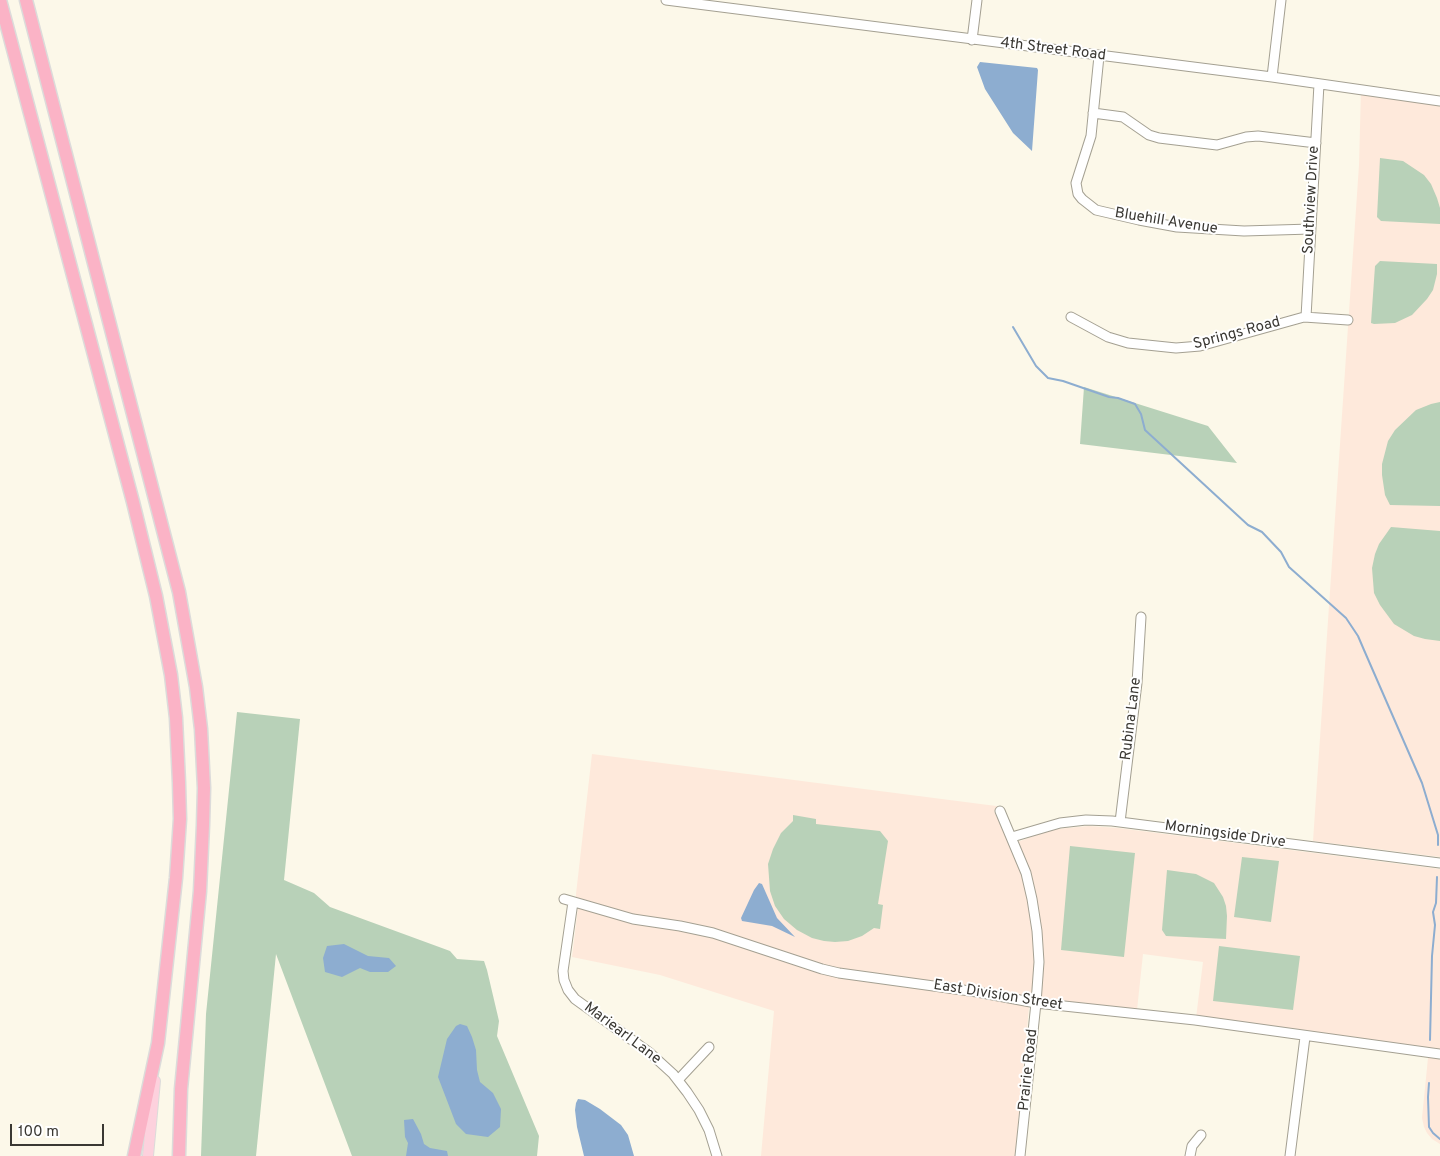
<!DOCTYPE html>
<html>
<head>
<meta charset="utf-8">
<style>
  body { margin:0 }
  #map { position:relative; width:1440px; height:1156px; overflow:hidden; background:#fcf8e9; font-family:Overpass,sans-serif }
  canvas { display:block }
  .scale { position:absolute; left:10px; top:1124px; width:94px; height:22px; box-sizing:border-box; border:2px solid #3a3833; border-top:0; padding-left:6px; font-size:15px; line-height:18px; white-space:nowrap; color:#3a3833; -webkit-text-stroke:4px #fff; paint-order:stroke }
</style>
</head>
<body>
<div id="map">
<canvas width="1440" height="1156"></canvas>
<div class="scale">100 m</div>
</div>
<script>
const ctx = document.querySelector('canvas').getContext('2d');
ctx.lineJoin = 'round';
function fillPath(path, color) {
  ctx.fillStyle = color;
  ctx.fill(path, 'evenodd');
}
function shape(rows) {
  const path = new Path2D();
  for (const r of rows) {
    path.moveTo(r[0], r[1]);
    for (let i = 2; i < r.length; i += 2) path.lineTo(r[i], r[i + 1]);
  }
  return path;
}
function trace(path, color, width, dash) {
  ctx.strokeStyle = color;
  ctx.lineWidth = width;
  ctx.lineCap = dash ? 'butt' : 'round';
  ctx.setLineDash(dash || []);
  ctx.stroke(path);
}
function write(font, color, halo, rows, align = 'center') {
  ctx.font = font + ' Overpass,sans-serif';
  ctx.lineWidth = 4;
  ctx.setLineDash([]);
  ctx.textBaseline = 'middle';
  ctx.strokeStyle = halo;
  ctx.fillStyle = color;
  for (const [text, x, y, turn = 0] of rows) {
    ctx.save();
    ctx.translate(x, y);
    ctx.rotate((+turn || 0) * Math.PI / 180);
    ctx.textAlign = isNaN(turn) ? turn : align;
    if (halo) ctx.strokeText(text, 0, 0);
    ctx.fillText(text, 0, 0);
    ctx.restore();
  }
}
fillPath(shape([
  [1361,90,1440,102,1440,857,1313,841,1359,165],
  [592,754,1004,807,994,811,1010,845,1041,833,1057,829,1089,826,1118,828,1440,869,1440,1144,1432,1139,1427,1133,1424,1127,1422,1118,1429,1048,1196,1018,1203,962,1143,954,1137,1010,1030,997,1015,1156,761,1156,774,1011,660,975,572,957,579,899,576,898,576,894]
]), '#fee9db');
fillPath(shape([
  [1380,158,1403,161,1424,175,1431,184,1437,198,1440,208,1440,224,1381,221,1377,217],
  [1380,261,1437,264,1437,274,1433,290,1427,299,1412,315,1395,323,1374,324,1371,323,1375,266],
  [1084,387,1208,426,1237,463,1080,444],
  [1440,402,1440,506,1390,505,1385,495,1382,475,1382,464,1388,441,1395,430,1416,410,1431,404],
  [1391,527,1440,531,1440,641,1425,639,1414,636,1394,624,1380,605,1374,593,1372,568,1375,554,1379,544],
  [237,712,300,719,284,880,314,893,330,907,450,951,457,959,484,961,487,970,499,1021,497,1036,539,1136,537,1156,352,1156,276,954,256,1156,201,1156,206,1014],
  [793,815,816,819,816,824,880,831,888,841,878,904,883,905,880,929,874,928,862,936,848,941,835,942,824,941,812,938,797,930,784,919,775,906,770,891,768,864,773,849,781,833,793,821],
  [1070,846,1135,853,1124,957,1061,950],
  [1242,857,1279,861,1271,922,1234,917],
  [1167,870,1196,874,1214,883,1223,897,1226,906,1227,916,1226,939,1166,936,1162,930],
  [1219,946,1300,956,1293,1010,1213,1001]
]), '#b8d1b8');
fillPath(shape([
  [980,62,1037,68,1038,70,1032,151,1013,133,985,89,977,67],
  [759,883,762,884,777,918,795,937,772,926,742,921,741,918,754,890],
  [344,944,368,956,389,958,396,966,388,972,370,972,360,968,342,977,325,972,323,958,327,946],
  [460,1024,467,1026,472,1037,476,1050,477,1070,480,1082,493,1093,501,1109,500,1127,488,1137,466,1134,456,1124,438,1077,447,1039,456,1026],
  [578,1099,585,1100,600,1109,621,1125,628,1135,634,1156,584,1156,577,1127,575,1110,576,1103],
  [413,1119,421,1134,424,1144,430,1148,447,1151,448,1156,406,1156,408,1143,405,1137,404,1120]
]), '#8dadd0');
trace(shape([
  [1013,327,1036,366,1048,378,1063,381,1109,397,1118,398,1135,404,1141,414,1145,430,1248,525,1262,532,1281,552,1289,567,1346,618,1358,636,1364,650,1422,783,1438,835,1438,845],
  [1430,1040,1432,956,1435,925,1433,912,1436,903,1437,877],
  [1429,1083,1428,1097,1429,1127,1433,1133,1440,1139]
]), '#8dadd0', 2);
const minor = shape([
  [666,0,1272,77,1440,101],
  [972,40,977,0],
  [1099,56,1091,136,1076,183,1078,194,1082,199,1096,210,1139,220,1177,227,1244,231,1311,229],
  [1272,77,1281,0],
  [1093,113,1123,117,1149,135,1159,138,1217,145,1246,137,1258,136,1316,143],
  [1071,317,1108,337,1128,343,1176,348,1200,346,1304,317,1348,320],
  [1306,317,1319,84],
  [1000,811,1026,873,1032,899,1037,931,1039,962,1036,1003,1020,1156],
  [1120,822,1137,683,1141,617],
  [1012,837,1060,823,1086,820,1112,821,1440,863],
  [564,899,633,919,680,926,713,933,822,969,839,973,977,992,1036,1003,1195,1020,1440,1054],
  [573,902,563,971,564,980,568,990,575,999,650,1053,673,1074,687,1092,699,1110,709,1130,717,1156],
  [678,1080,709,1047],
  [1190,1156,1192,1146,1201,1135],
  [1290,1156,1305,1037]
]);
const major = shape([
  [148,1156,155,1081]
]);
const highway = shape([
  [0,0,133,502,156,596,171,675,176,718,179,783,180,819,176,878,158,1043,134,1156],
  [26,0,179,592,196,687,201,729,204,788,203,825,200,891,181,1089,179,1156]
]);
trace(minor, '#a4a092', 11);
trace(major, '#dcdbda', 12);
trace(highway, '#dcdbda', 15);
trace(minor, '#fff', 9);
trace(major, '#fdd1dd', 10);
trace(highway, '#fbb3c6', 12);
write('15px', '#3a3833', '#fff', [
  ["4th Street Road",1053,50,7],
  ["Southview Drive",1312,200,-87],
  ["Bluehill Avenue",1166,222,9],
  ["Springs Road",1237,334,-15],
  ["Rubina Lane",1132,719,-83],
  ["Morningside Drive",1225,835,8],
  ["East Division Street",998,996,9],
  ["Mariearl Lane",622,1034,37],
  ["Prairie Road",1029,1070,-84]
]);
</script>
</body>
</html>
